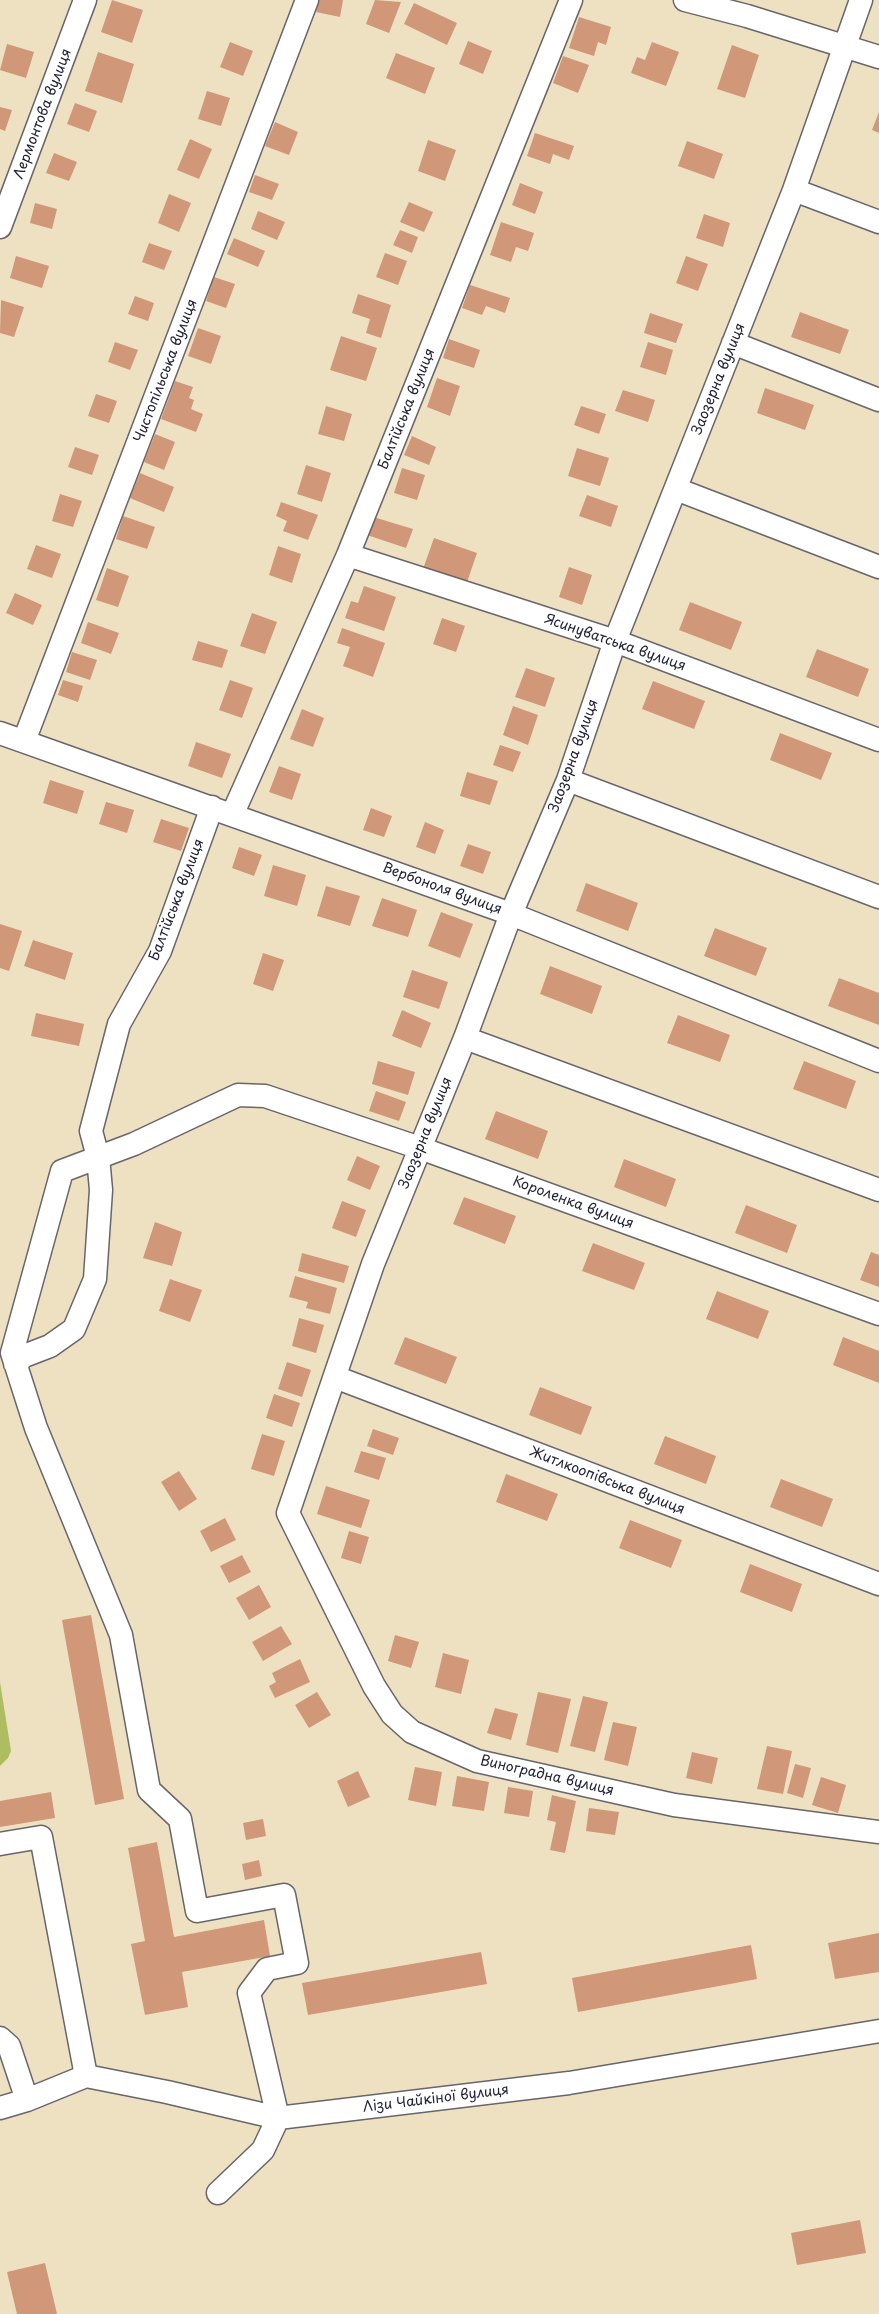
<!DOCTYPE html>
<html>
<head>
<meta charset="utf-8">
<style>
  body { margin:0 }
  canvas { display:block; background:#eee1c2 }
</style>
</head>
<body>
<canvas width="879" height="2314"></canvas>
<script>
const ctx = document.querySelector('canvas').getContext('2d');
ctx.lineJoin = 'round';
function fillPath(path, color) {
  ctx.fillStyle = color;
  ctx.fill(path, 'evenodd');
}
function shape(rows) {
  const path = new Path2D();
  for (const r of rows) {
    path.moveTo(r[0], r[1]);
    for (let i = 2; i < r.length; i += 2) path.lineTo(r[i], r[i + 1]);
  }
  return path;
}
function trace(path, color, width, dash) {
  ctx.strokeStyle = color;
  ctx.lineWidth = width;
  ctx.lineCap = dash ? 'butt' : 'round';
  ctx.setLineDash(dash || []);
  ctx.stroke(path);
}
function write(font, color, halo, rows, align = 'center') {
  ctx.font = font + ' "Playpen Sans",sans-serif';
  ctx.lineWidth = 4;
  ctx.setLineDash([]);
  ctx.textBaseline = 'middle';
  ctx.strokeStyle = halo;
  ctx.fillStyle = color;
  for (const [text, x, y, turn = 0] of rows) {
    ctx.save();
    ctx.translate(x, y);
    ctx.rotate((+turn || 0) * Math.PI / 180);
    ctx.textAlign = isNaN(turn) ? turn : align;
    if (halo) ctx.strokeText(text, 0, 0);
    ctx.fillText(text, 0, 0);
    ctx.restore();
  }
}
fillPath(shape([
  [0,1682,11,1751,8,1758,0,1766]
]), '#aebd5f');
fillPath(shape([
  [112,0,143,10,132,43,101,32],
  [319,0,343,0,340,17,316,12],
  [375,0,401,2,389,33,366,24],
  [414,3,457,23,447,45,404,24],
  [579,17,611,27,606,45,598,42,594,56,569,48],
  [468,41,492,51,483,74,459,64],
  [230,42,253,51,243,76,220,67],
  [652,42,679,52,666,86,631,73,637,57,645,60],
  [7,44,34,52,26,78,0,70],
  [732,45,759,55,745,98,717,89],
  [98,52,134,64,122,103,85,91],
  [396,53,435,68,425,94,386,78],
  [563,56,589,65,578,93,553,83],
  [207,91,230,98,221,126,198,119],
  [75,103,97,111,89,132,67,124],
  [0,107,12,110,5,131,0,129],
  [879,112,879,133,872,130],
  [275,122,298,132,289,155,265,146],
  [535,133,574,146,569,160,553,154,550,164,527,156],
  [190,139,212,149,199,179,177,170],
  [428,140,456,150,445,181,418,171],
  [687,141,723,154,714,179,678,166],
  [54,153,77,162,69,181,46,173],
  [255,175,279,184,272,200,249,192],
  [520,183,543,192,535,214,512,205],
  [169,194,191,203,179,232,158,223],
  [409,202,433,212,424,232,400,222],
  [35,203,57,209,52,229,30,223],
  [258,211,285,222,277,240,251,229],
  [704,214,730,223,723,247,696,238],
  [501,222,534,233,528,251,516,247,511,262,490,255],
  [400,230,418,237,412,253,393,245],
  [234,238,265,251,258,267,227,254],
  [149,243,172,251,164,270,142,262],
  [385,253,407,261,398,285,376,277],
  [16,256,49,266,42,288,10,278],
  [686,256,708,264,698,291,676,283],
  [214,277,235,284,226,308,206,301],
  [470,285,510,298,505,313,486,306,482,315,462,308],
  [358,294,391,305,381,338,366,333,370,319,352,313],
  [135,296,154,303,148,321,128,314],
  [1,300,24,307,14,337,0,333],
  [800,312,849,330,840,354,791,337],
  [650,313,683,324,676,343,644,333],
  [198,328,221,336,211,364,188,356],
  [341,336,377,348,366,381,330,370],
  [449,339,480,350,474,368,443,358],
  [115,342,138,350,130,370,108,362],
  [648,342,673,350,666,375,640,367],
  [437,378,460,386,450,416,427,407],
  [175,381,193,387,189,398,194,400,191,409,203,414,196,432,161,419],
  [765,388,814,405,805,430,757,413],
  [623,390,655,400,648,422,615,411],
  [96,394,117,401,109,423,88,416],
  [326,406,352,414,344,441,318,434],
  [581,406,606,414,599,434,574,425],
  [155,434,175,442,164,470,144,462],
  [412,436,436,447,429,465,404,455],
  [75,447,99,455,92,475,68,467],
  [577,448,609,458,600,486,568,476],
  [306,465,331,473,322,502,297,494],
  [402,468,425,475,417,500,394,493],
  [140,473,174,487,164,512,130,498],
  [60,494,82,501,73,527,52,521],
  [587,495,618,506,611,527,579,516],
  [281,502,318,515,308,540,283,531,287,521,276,516],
  [123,516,155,527,147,549,116,539],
  [370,516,413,529,406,548,364,534],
  [434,538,477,553,466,585,423,569],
  [36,545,61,554,52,578,27,569],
  [278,546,301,554,292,583,269,575],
  [569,567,592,575,582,605,559,597],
  [107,568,129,576,118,607,96,600],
  [364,586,396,597,384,631,345,618,351,601,358,603],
  [15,593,42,605,33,625,6,613],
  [690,602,742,622,731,650,679,630],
  [252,613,277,622,265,654,240,646],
  [442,618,465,626,456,652,433,644],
  [88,622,119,633,111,654,81,643],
  [342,628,385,643,373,677,343,666,350,647,337,643],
  [198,641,228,650,222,668,192,660],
  [817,649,869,669,858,697,806,677],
  [72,652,97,660,90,680,66,672],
  [526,668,555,678,545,707,515,697],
  [63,680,83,686,78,702,58,695],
  [230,680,253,688,242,718,219,710],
  [653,681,705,701,694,729,642,709],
  [513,706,538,715,528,745,503,735],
  [302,709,324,718,313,747,290,739],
  [780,733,832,753,821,780,770,760],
  [196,742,231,754,222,778,188,766],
  [500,745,521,752,513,772,493,765],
  [279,766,301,774,292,800,269,792],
  [467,772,498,781,490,805,460,796],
  [50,780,84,791,77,814,43,803],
  [106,802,134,810,127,833,99,824],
  [371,808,392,816,384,837,363,830],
  [161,819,189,828,181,851,153,842],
  [425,822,444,830,435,854,416,847],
  [468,844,491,852,483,874,460,866],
  [239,847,262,855,254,876,232,868],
  [273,865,306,875,297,906,264,896],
  [586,883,638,903,628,931,576,911],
  [326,886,360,896,350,926,317,916],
  [382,898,417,910,408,937,372,926],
  [441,912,473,924,460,958,428,946],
  [0,924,22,931,9,971,0,968],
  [715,928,767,948,756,976,704,956],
  [33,940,73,953,65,980,24,966],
  [263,953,284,960,273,991,253,984],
  [550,966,602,986,592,1014,540,994],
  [412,970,448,982,439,1009,403,997],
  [839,978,879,993,879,1025,828,1006],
  [402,1010,431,1023,421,1048,392,1036],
  [36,1013,84,1024,79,1046,31,1036],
  [678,1015,730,1035,720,1062,667,1043],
  [378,1061,415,1072,408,1095,372,1084],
  [804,1061,856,1081,846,1109,793,1089],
  [376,1091,406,1102,399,1121,369,1111],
  [496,1111,548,1131,538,1159,485,1139],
  [357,1156,380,1166,370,1190,347,1180],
  [624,1159,676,1179,666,1207,614,1187],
  [464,1197,516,1216,505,1244,453,1224],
  [342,1201,366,1210,356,1237,332,1228],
  [746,1205,797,1225,787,1253,735,1233],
  [155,1222,182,1232,172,1266,143,1258],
  [593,1243,645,1263,634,1290,582,1271],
  [871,1252,879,1255,879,1287,860,1280],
  [302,1253,349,1266,344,1283,298,1271],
  [295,1276,337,1288,330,1314,306,1308,308,1302,289,1297],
  [170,1279,202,1290,190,1322,159,1311],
  [717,1291,769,1311,758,1339,706,1319],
  [299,1318,324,1325,316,1353,292,1346],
  [405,1337,457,1357,446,1384,394,1364],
  [843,1337,879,1351,879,1383,833,1365],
  [287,1362,311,1370,302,1397,278,1389],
  [540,1387,592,1407,581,1435,529,1415],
  [274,1394,300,1403,292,1427,266,1418],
  [373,1429,399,1438,393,1455,367,1446],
  [262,1434,285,1441,274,1476,251,1469],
  [665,1436,716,1456,706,1484,654,1464],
  [361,1451,386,1458,379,1480,354,1472],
  [179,1471,197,1499,179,1511,161,1482],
  [506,1474,558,1494,547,1521,496,1502],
  [781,1479,833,1499,822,1527,770,1507],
  [326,1486,370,1500,361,1528,317,1514],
  [225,1518,236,1540,211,1552,200,1531],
  [630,1520,682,1540,671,1568,619,1548],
  [349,1531,369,1537,361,1564,341,1558],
  [242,1555,251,1572,229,1583,220,1566],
  [750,1564,802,1584,792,1612,740,1592],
  [259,1585,271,1607,249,1620,236,1598],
  [91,1615,124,1799,95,1805,62,1620],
  [281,1626,292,1644,263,1661,252,1642],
  [395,1635,419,1642,411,1668,388,1661],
  [443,1653,469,1660,461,1694,435,1687],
  [300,1659,310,1682,275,1698,269,1686,276,1682,272,1673],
  [317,1692,331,1715,309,1728,295,1705],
  [538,1692,571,1699,558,1753,526,1745],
  [583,1696,608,1702,595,1752,570,1746],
  [495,1708,518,1714,511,1740,487,1733],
  [613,1722,637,1727,628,1766,604,1760],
  [767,1746,792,1751,783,1794,757,1789],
  [692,1752,718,1758,712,1784,686,1778],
  [795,1764,811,1768,803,1798,787,1793],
  [415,1767,442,1772,436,1806,408,1800],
  [358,1771,370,1797,348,1807,337,1781],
  [457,1776,489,1782,484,1811,452,1806],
  [821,1777,846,1785,838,1813,812,1805],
  [508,1787,533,1791,529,1817,504,1813],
  [51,1792,55,1818,0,1827,0,1801],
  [552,1795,576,1801,565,1853,550,1850,556,1822,547,1820],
  [589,1808,619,1812,615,1835,586,1831],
  [263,1819,266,1836,246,1840,243,1823],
  [157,1842,174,1937,264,1920,270,1956,182,1972,188,2007,145,2015,131,1944,145,1941,128,1848],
  [259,1860,262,1876,245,1880,242,1864],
  [879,1933,879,1972,835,1979,828,1943],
  [751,1945,757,1979,578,2012,572,1978],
  [481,1952,487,1984,308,2015,302,1983],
  [860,2220,866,2253,797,2265,791,2233],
  [45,2263,57,2314,17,2314,7,2272]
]), '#d09778');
const minor = shape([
  [685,0,747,16,879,57],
  [861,0,794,190,615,641,568,780,511,914,465,1038,373,1264,288,1513,374,1686,392,1714,412,1732,477,1761,674,1805,879,1832],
  [794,190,879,222],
  [0,227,85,0],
  [733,343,879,400],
  [676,489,879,567],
  [348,555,615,641,879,740],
  [0,733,511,914,879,1061],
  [24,741,307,0],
  [568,780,879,897],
  [233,813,348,555,571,0],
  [465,1038,879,1190],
  [15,1364,24,1356,50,1346,74,1329,95,1279,101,1190,98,1157,91,1131,119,1024,160,951,212,807],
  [335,1377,879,1584],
  [0,1844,41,1837,86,2076],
  [0,2038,9,2046,27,2100],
  [0,2108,27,2100,86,2076,167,2092,278,2118,569,2083,879,2031],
  [218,2193,263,2150,278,2118,249,1993,267,1969,297,1963,284,1895,197,1911,180,1819,149,1790,121,1635,36,1428,12,1353,62,1171,134,1144,238,1095,265,1096,420,1148,879,1314]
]);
trace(minor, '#69656a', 25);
trace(minor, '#fff', 22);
write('14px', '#22223b', '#fff', [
  ["Лермонтова вулиця",43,114,-69],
  ["Чистопільська вулиця",166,371,-69],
  ["Заозерна вулиця",719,379,-68],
  ["Балтійська вулиця",407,409,-68],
  ["Ясинуватська вулиця",615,643,19],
  ["Заозерна вулиця",574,756,-70],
  ["Вербоноля вулиця",442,889,20],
  ["Балтійська вулиця",177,900,-69],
  ["Заозерна вулиця",426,1133,-68],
  ["Короленка вулиця",573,1203,20],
  ["Житлкоопівська вулиця",607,1481,21],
  ["Виноградна вулиця",547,1776,13],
  ["Лізи Чайкіної вулиця",436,2099,-7]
]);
</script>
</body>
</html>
